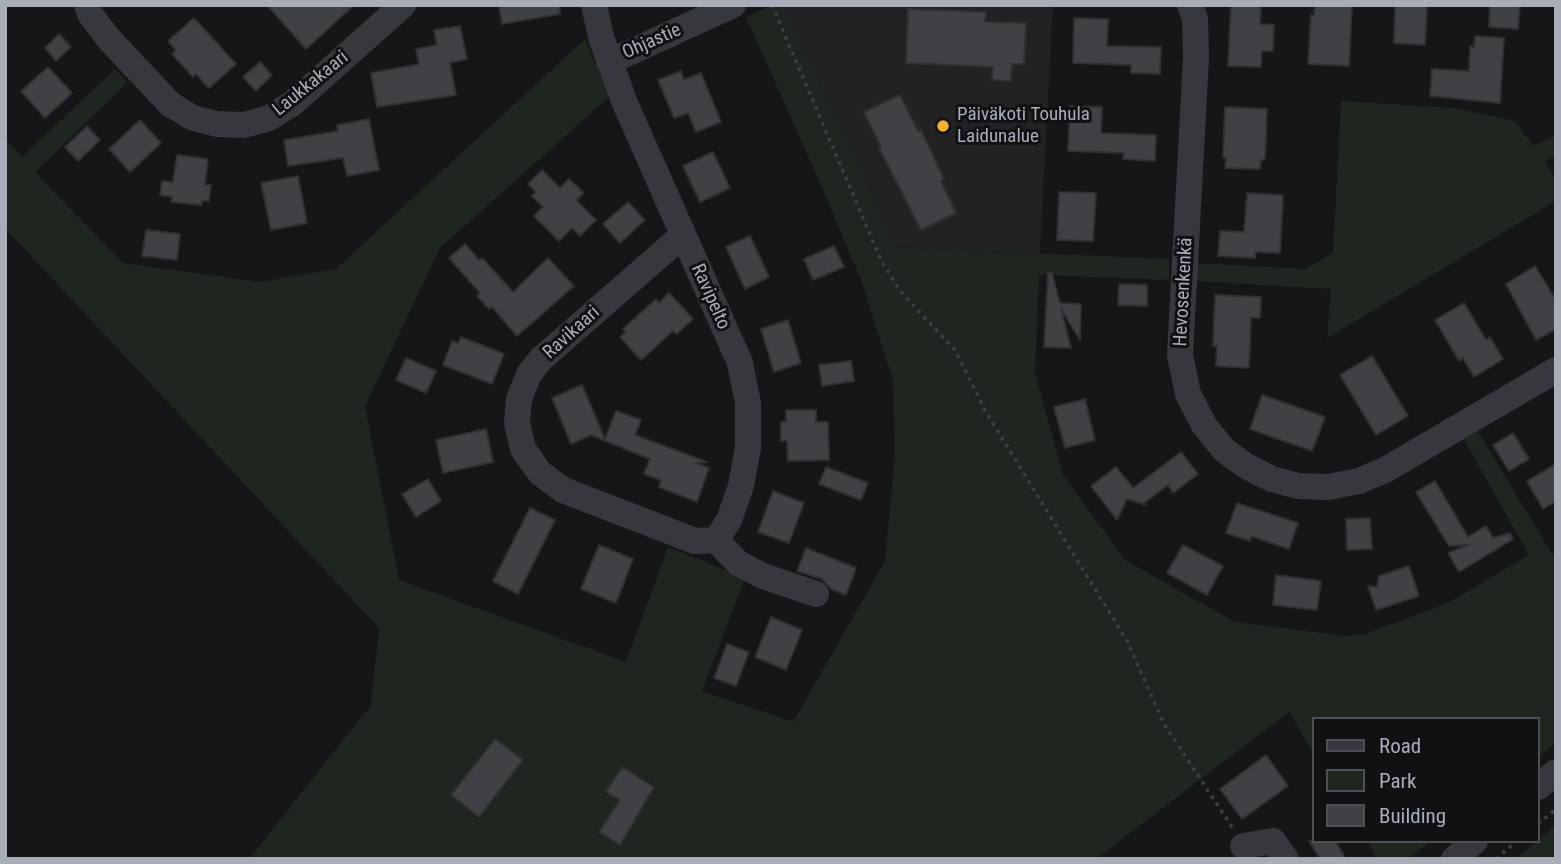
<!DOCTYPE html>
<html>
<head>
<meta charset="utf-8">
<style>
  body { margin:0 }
  #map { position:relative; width:1561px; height:864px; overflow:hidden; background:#161618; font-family:"Roboto Condensed",sans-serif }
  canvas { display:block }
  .frame { position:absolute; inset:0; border:7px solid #a8adb8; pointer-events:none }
  .legend { position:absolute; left:1312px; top:717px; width:228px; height:126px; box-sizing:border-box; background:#111113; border:2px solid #4d4f55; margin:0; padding:9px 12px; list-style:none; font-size:21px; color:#a8adb8 }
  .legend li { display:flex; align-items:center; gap:14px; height:35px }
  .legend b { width:35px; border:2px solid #4d4f55 }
</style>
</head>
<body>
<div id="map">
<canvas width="1561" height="864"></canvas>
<div class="frame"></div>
<ul class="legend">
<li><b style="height:9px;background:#37383d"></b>Road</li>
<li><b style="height:19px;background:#1e261f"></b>Park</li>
<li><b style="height:19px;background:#404145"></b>Building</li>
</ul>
</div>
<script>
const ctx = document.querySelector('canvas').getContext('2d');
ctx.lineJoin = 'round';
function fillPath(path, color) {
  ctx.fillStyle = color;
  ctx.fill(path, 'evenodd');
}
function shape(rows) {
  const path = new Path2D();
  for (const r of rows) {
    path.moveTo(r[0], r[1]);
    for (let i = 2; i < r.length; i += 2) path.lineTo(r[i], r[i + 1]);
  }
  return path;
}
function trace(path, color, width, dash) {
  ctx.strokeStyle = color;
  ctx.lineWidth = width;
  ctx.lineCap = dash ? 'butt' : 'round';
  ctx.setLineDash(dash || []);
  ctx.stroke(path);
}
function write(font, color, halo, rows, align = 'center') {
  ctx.font = font + ' "Roboto Condensed",sans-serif';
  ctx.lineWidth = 6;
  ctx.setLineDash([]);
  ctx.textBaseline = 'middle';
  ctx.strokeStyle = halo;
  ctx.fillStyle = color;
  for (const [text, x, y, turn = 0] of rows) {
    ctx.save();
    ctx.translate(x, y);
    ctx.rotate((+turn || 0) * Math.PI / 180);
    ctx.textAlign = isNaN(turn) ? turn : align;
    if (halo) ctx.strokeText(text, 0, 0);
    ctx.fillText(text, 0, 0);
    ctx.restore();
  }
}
fillPath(shape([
  [784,5,1053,5,1040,253,895,247]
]), '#222225');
fillPath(shape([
  [774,5,784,5,895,247,1169,259,1169,280,1039,275,1035,373,1063,475,1125,560,1235,622,1345,636,1365,634,1448,603,1529,555,1463,438,1477,430,1556,560,1556,743,1538,757,1538,719,1314,719,1314,754,1289,712,1096,859,249,859,371,705,379,628,5,228,5,139,22,157,115,69,127,83,35,172,123,263,261,282,336,269,585,39,609,97,440,248,365,406,399,580,626,662,668,547,745,578,702,691,793,722,885,561,895,453,893,381,861,280,823,190,746,17],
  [1341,101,1454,108,1515,121,1533,146,1556,135,1556,155,1545,161,1556,181,1556,201,1327,338,1331,289,1195,281,1196,263,1304,269,1333,253],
  [1556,825,1556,859,1514,859,1538,841],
  [1367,841,1431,841,1408,859,1377,859]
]), '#1e261f');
const building = shape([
  [267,5,354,5,306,49,267,5],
  [499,5,559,5,560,14,502,24,499,5],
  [1231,5,1261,5,1260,24,1274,25,1273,51,1262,51,1261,67,1228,66,1231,5],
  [1315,5,1352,5,1349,66,1308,64,1311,15,1314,15,1315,5],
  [1395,5,1427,5,1425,45,1394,43,1395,5],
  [1490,5,1520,5,1518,29,1489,27,1490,5],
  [908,9,986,12,985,22,1026,23,1024,64,1012,64,1011,81,992,80,993,67,906,63,908,9],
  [194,18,236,64,209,88,196,74,193,77,172,54,176,50,168,41,194,18],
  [1074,18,1108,19,1107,46,1161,47,1160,74,1131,73,1131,65,1073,63,1074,18],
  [460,26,467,59,450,63,456,95,377,107,371,73,419,64,416,49,437,45,434,30,460,26],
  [59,34,71,47,56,61,45,48,59,34],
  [1475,36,1504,38,1500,103,1430,96,1432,69,1469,71,1470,46,1474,47,1475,36],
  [260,62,272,75,256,91,243,77,260,62],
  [48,67,72,93,45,118,21,91,48,67],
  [681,71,684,80,701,73,721,122,696,132,688,113,674,118,658,80,681,71],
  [900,95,918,131,921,130,944,179,941,181,956,213,921,230,879,148,881,147,864,112,900,95],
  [1070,106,1102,107,1101,133,1156,135,1155,161,1123,159,1124,153,1068,151,1070,106],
  [1225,107,1267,109,1265,160,1261,160,1260,169,1225,168,1226,158,1223,157,1225,107],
  [369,119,379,170,347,176,343,158,288,166,284,140,338,131,337,125,369,119],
  [140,120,161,143,130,172,109,149,140,120],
  [87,126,100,140,78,161,65,147,87,126],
  [713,152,730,188,700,202,683,166,713,152],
  [177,155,208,159,205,185,211,185,209,201,202,201,202,205,171,202,172,197,160,195,162,181,173,182,177,155],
  [542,170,560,188,569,179,584,193,576,200,596,220,580,236,572,228,559,241,534,216,543,207,532,196,536,192,528,184,542,170],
  [298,176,307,223,271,230,261,183,298,176],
  [1059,192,1096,193,1093,241,1057,240,1059,192],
  [1247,193,1283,195,1280,253,1256,252,1255,258,1218,256,1220,231,1244,232,1247,193],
  [628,202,645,220,620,243,603,224,628,202],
  [146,230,180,234,177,260,142,256,146,230],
  [750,236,769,277,745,289,726,247,750,236],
  [465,244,479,260,482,258,513,292,548,258,574,286,517,336,492,307,489,309,477,296,480,293,449,258,465,244],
  [834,246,844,267,813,280,804,259,834,246],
  [1535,266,1556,300,1556,329,1536,340,1506,284,1535,266],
  [1048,273,1052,273,1060,303,1081,304,1080,340,1061,309,1071,348,1044,347,1048,273],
  [1119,284,1147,285,1147,306,1118,305,1119,284],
  [669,293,693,319,677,334,673,331,641,360,620,337,626,332,623,329,656,299,659,303,669,293],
  [1215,295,1261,297,1260,318,1251,318,1249,368,1216,366,1217,346,1213,346,1215,295],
  [1464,303,1486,340,1490,337,1503,359,1474,377,1463,358,1459,361,1435,320,1464,303],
  [788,320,801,363,774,372,761,329,788,320],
  [461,337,504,354,492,384,443,365,452,341,458,343,461,337],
  [1372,356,1408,416,1376,435,1340,375,1372,356],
  [406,358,436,371,426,393,396,380,406,358],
  [851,361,854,381,822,386,819,365,851,361],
  [582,385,605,439,616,411,641,420,635,435,707,462,696,463,709,468,697,502,659,487,661,480,644,474,650,459,591,435,571,444,552,398,582,385],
  [1262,395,1325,417,1312,451,1250,429,1262,395],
  [1085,399,1095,440,1065,448,1054,407,1085,399],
  [786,410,816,410,816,422,828,422,829,460,788,461,787,441,781,441,781,422,786,422,786,410],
  [486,429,493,462,443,473,436,440,486,429],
  [1513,433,1529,459,1509,471,1493,445,1513,433],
  [1181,452,1198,474,1173,493,1168,485,1144,503,1146,505,1127,499,1117,520,1091,486,1116,467,1133,488,1181,452],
  [1556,464,1556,501,1543,509,1527,481,1556,464],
  [826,467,868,483,861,500,819,484,826,467],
  [428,479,441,501,416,517,402,494,428,479],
  [1435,481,1468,537,1486,526,1493,538,1510,533,1513,539,1459,572,1448,553,1469,545,1449,546,1416,492,1435,481],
  [773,491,804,503,789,543,758,532,773,491],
  [1237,503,1298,523,1289,549,1251,536,1250,541,1226,533,1237,503],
  [530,508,555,520,518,594,493,581,530,508],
  [1370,518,1372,549,1347,550,1346,519,1370,518],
  [599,545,633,559,616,603,581,589,599,545],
  [1183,545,1223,566,1207,595,1167,573,1183,545],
  [806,548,856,568,846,595,831,589,822,579,797,571,806,548],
  [1409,566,1419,596,1376,610,1368,586,1377,587,1379,576,1409,566],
  [1276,575,1321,581,1317,610,1273,605,1276,575],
  [771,617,802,630,786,670,755,657,771,617],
  [727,644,749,652,736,686,714,678,727,644],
  [495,739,523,760,479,817,451,795,495,739],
  [1266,755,1288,786,1242,819,1220,789,1266,755],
  [622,767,654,787,620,845,599,832,620,800,606,792,622,767],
  [1309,841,1335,841,1346,859,1320,859,1309,841]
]);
fillPath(building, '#404145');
trace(building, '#303034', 2);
trace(shape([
  [772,5,881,260,900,291,955,350,986,412,1127,641,1164,724,1232,827],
  [1538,824,1556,809],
  [1496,859,1517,841]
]), '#3d3f44', 3.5, [3.5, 5]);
trace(shape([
  [87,5,90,14,108,38,170,104,193,118,217,124,244,125,269,118,293,103,403,5],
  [594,5,601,37,624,101,740,363,748,403,748,448,741,486,729,520,716,540],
  [1190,5,1195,19,1196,58,1180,355,1188,394,1204,425,1224,450,1246,466,1272,479,1298,486,1328,487,1359,481,1385,470,1556,370],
  [609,62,733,5],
  [683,235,541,359,529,374,519,399,517,423,523,449,540,473,563,490,695,541,716,540],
  [716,540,738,563,763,576,816,594],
  [1538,787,1556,772],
  [1243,846,1273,841,1286,859],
  [1454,859,1475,841]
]), '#37383d', 26);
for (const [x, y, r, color] of [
  [943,126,7,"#f2b134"]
]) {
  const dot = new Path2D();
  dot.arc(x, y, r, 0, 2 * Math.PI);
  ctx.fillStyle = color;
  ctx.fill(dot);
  trace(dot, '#111113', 2.5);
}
write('19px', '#a8adb8', '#111113', [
  ["Ohjastie",652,42,-24],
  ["Laukkakaari",311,84,-39],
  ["Hevosenkenkä",1184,292,-87],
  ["Ravipelto",710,297,66],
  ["Ravikaari",572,333,-42]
]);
write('19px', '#a8adb8', '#111113', [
  ["Päiväkoti Touhula",957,115],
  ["Laidunalue",957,137]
], 'left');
</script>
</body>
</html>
